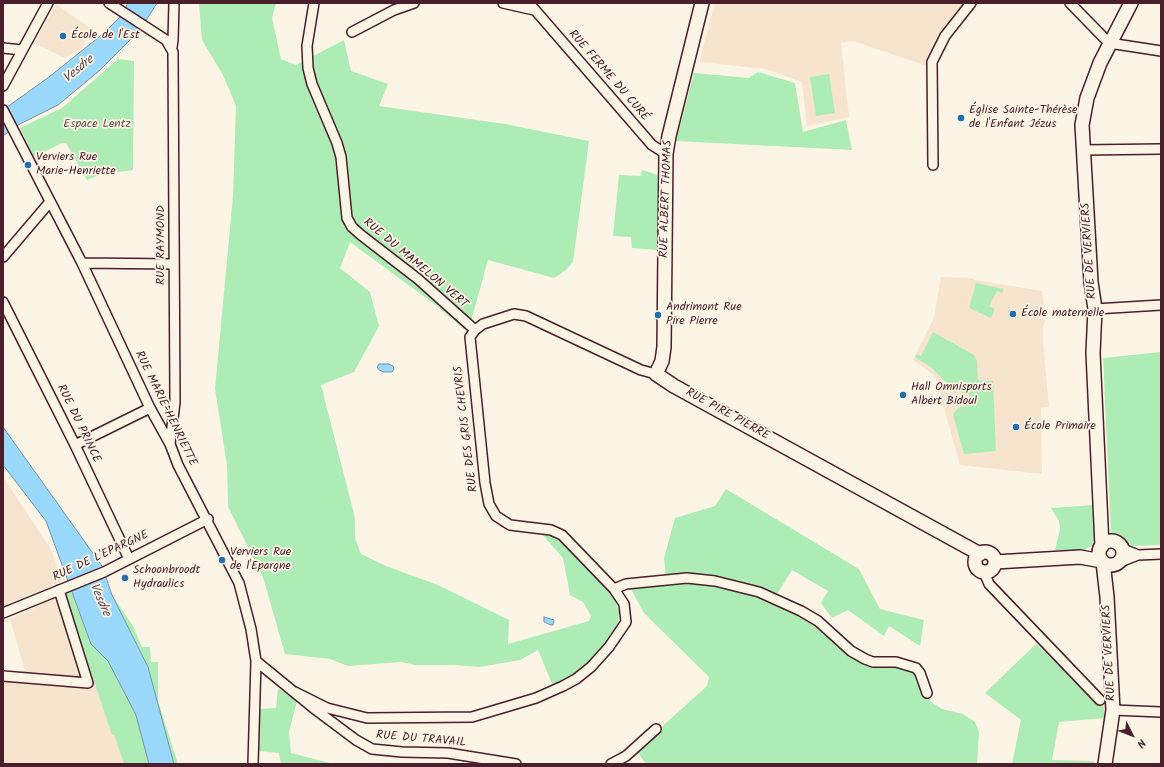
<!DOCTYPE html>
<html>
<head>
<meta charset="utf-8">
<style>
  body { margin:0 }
  #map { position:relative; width:1164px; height:767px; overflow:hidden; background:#fcf5e5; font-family:Kalam,sans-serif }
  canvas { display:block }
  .frame { position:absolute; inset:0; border:4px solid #4a1f2b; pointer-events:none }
  .north { position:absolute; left:1112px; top:715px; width:40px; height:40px; -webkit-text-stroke:3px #fcf5e5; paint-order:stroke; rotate:132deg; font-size:11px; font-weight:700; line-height:16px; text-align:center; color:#4a1f2b }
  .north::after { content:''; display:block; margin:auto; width:14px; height:18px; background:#4a1f2b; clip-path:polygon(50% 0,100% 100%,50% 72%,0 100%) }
</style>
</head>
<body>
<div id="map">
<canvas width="1164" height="767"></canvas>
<div class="frame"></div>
<div class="north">N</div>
</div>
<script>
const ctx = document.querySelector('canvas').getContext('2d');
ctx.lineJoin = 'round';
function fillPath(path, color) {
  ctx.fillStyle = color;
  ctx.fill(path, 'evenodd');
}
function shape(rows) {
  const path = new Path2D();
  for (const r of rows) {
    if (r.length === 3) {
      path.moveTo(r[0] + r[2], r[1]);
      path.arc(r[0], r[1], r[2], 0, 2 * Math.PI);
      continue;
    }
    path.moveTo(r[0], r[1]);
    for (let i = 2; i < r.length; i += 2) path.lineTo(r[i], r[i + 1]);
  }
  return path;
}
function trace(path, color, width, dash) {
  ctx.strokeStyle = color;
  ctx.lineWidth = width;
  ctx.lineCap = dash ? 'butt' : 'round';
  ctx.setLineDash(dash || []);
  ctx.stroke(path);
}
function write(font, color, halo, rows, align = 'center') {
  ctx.font = font + ' Kalam,sans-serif';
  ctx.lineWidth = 3.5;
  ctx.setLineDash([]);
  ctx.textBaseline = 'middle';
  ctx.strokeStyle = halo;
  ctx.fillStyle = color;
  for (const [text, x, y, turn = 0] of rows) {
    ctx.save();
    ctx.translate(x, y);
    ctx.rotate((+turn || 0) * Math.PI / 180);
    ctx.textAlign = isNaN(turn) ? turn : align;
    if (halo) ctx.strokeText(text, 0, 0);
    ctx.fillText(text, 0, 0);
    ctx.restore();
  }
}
fillPath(shape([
  [715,3,968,3,945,36,927,66,853,41,841,43,849,117,807,126,802,82,766,69,699,62],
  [56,4,93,30,82,48,65,58,34,43],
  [941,277,971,278,975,280,1042,291,1046,319,1043,326,1043,341,1049,407,1041,408,1042,474,960,465,935,376,913,360,934,318],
  [3,477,52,551,61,582,3,606],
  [71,591,91,644,108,661,149,764,3,764,3,671,25,671,10,619]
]), '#f6e4ce');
fillPath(shape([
  [199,3,276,3,272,18,281,59,296,65,344,40,351,71,388,84,379,106,505,124,589,141,573,262,566,270,554,278,488,260,471,321,464,329,433,303,350,242,340,268,370,292,379,326,354,372,321,385,355,518,355,538,361,554,386,566,438,585,509,620,508,644,589,621,591,616,583,602,570,595,563,558,542,534,562,539,613,594,619,612,617,630,603,649,576,674,553,686,538,650,520,660,480,667,454,665,415,665,401,662,348,666,330,659,285,654,263,577,228,507,227,465,215,389,233,196,236,106,223,75,202,40],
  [118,59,134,61,133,170,102,174,87,180,66,143,62,143,34,157,20,128,62,108],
  [758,72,795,83,803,132,846,120,852,150,676,141,694,73,749,78],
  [829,74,835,113,816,116,810,77],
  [642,170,658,175,659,249,658,250,632,248,631,237,613,236,619,175,641,176],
  [976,283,1004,289,1002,293,997,291,989,306,995,309,991,318,969,308],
  [933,332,974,355,977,361,978,380,993,381,996,451,964,454,953,414,958,408,969,405,971,398,968,393,955,392,932,368,915,357,917,354,921,356],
  [1161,352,1161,545,1133,546,1111,533,1103,358],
  [726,489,859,569,880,609,924,620,920,646,889,626,884,636,848,610,832,618,821,603,828,591,792,570,777,594,751,585,709,577,666,577,664,558,675,518,715,506],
  [1094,505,1095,539,1092,546,1084,550,1055,550,1060,529,1059,521,1051,508],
  [699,583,721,585,745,590,800,612,850,652,912,669,921,681,931,702,942,709,963,714,975,722,979,732,977,764,646,764,636,750,707,686,709,677,644,613,631,589,654,585],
  [71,591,91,644,108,661,136,715,149,764,124,764,114,734,112,735,65,594],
  [112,595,133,626,142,647,150,647,151,662,158,662,158,701,178,764,174,764,148,667],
  [1036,644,1104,707,1105,718,1059,722,1052,760,1094,761,1093,764,1012,764,1021,720,985,693],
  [278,688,297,701,289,732,291,753,334,764,281,764,279,753,258,751,260,709,276,708]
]), '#adedb5');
const water = shape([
  [128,3,157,3,140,30,99,71,58,105,20,124,3,136,3,110,49,77,104,33,120,17,128,3],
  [379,364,389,364,393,366,394,369,392,372,384,372,379,370,377,367,379,364],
  [3,427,102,566,112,595,148,667,174,764,149,764,136,715,108,661,91,644,46,521,3,465,3,427],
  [544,617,554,620,553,625,551,625,544,622,544,617]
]);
fillPath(water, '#9ad9fb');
trace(water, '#7a8fa8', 1);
fillPath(shape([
  [102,566,107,577,69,592,65,582]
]), '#fcf5e5');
const street = shape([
  [109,3,166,40,173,52,175,402,170,444],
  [314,3,307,46,308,68,312,84,337,143,341,157,347,218,352,227,361,235,418,279,475,330],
  [503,3,534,10],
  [529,3,652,145,666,154],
  [1070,3,1109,43,1161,51],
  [352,32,394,10,414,3],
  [172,47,173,40,174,3],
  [3,48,22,50],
  [3,86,48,3],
  [3,110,82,263,150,408,170,444,178,465,239,583,251,629,256,661,253,764],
  [1083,150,1161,149],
  [933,165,932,62,945,36,971,3],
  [3,257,49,203],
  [82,263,174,264],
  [3,302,75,445,129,559],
  [1095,309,1161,305],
  [75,445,150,408],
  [1123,549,1138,555],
  [1120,562,1138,555,1161,554],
  [984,572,989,584,1100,700],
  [614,589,626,584,687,578,715,581,759,592,801,611,818,621,851,651,865,659,873,662,896,662,916,668,920,673,927,693],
  [3,613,104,572,208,519],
  [256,661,316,710,356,740,372,749,402,752,448,753,516,764],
  [3,676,88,683,59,590],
  [295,692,327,708,367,718,472,717,536,698,563,686,576,679,591,667,609,647,626,622,624,604,614,589,562,535,551,530,510,525,496,516,489,504,485,483,470,337,475,330,483,324,514,314,526,316,641,370,656,374],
  [1113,710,1161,712],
  [611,764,626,756,656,729]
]);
const secondary = shape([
  [702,3,669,136,666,154,664,347,662,361,656,374,674,386,980,554],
  [1111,553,12],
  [1102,546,1093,353,1095,309,1091,282,1082,125,1087,98,1100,63,1131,3],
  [985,562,10],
  [995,562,1080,557,1102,561],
  [1103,562,1107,597,1113,710,1105,764]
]);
trace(street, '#4a1f2b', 12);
trace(secondary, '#4a1f2b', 16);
trace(street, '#fcf5e5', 9);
trace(secondary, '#fcf5e5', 13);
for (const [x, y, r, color] of [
  [63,36,4,"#1f6fb2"],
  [961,118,4,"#1f6fb2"],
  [28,165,4,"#1f6fb2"],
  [1013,314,4,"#1f6fb2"],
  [658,315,4,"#1f6fb2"],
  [903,395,4,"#1f6fb2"],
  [1016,427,4,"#1f6fb2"],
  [222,560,4,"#1f6fb2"],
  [125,578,4,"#1f6fb2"]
]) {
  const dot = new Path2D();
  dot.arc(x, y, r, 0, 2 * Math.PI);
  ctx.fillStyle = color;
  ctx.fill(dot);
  trace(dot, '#fcf5e5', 1.5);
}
write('12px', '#4a1f2b', '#fcf5e5', [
  ["École de l'Est",71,36],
  ["Église Sainte-Thérèse",969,111],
  ["de l'Enfant Jézus",969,125],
  ["Verviers Rue",36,158],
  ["Marie-Henriette",36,172],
  ["Andrimont Rue",666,308],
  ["Pire Pierre",666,322],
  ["École maternelle",1021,314],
  ["Hall Omnisports",911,388],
  ["Albert Bidoul",911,402],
  ["École Primaire",1024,427],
  ["Verviers Rue",230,553],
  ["de l'Epargne",230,567],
  ["Schoonbroodt",133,571],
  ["Hydraulics",133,585]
], 'left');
write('12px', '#4a1f2b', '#fcf5e5', [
  ["RUE FERME DU CURÉ",608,76,49],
  ["RUE ALBERT THOMAS",667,199,-88],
  ["RUE RAYMOND",162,245,-90],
  ["RUE DE VERVIERS",1090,251,-94],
  ["RUE DU MAMELON VERT",415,264,40],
  ["RUE MARIE-HENRIETTE",165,409,64],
  ["RUE PIRE PIERRE",727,415,29],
  ["RUE DU PRINCE",78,424,64],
  ["RUE DES GRIS CHEVRIS",467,429,-97],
  ["RUE DE L'EPARGNE",101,557,-25],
  ["RUE DE VERVIERS",1110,653,-93],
  ["RUE DU TRAVAIL",421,740,5]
]);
write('12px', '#63524e', '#fcf5e5', [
  ["Espace Lentz",97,125]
]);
write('italic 13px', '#5e4e5f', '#fcf5e5', [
  ["Vesdre",79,70,-39],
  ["Vesdre",99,600,66]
]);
</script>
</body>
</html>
